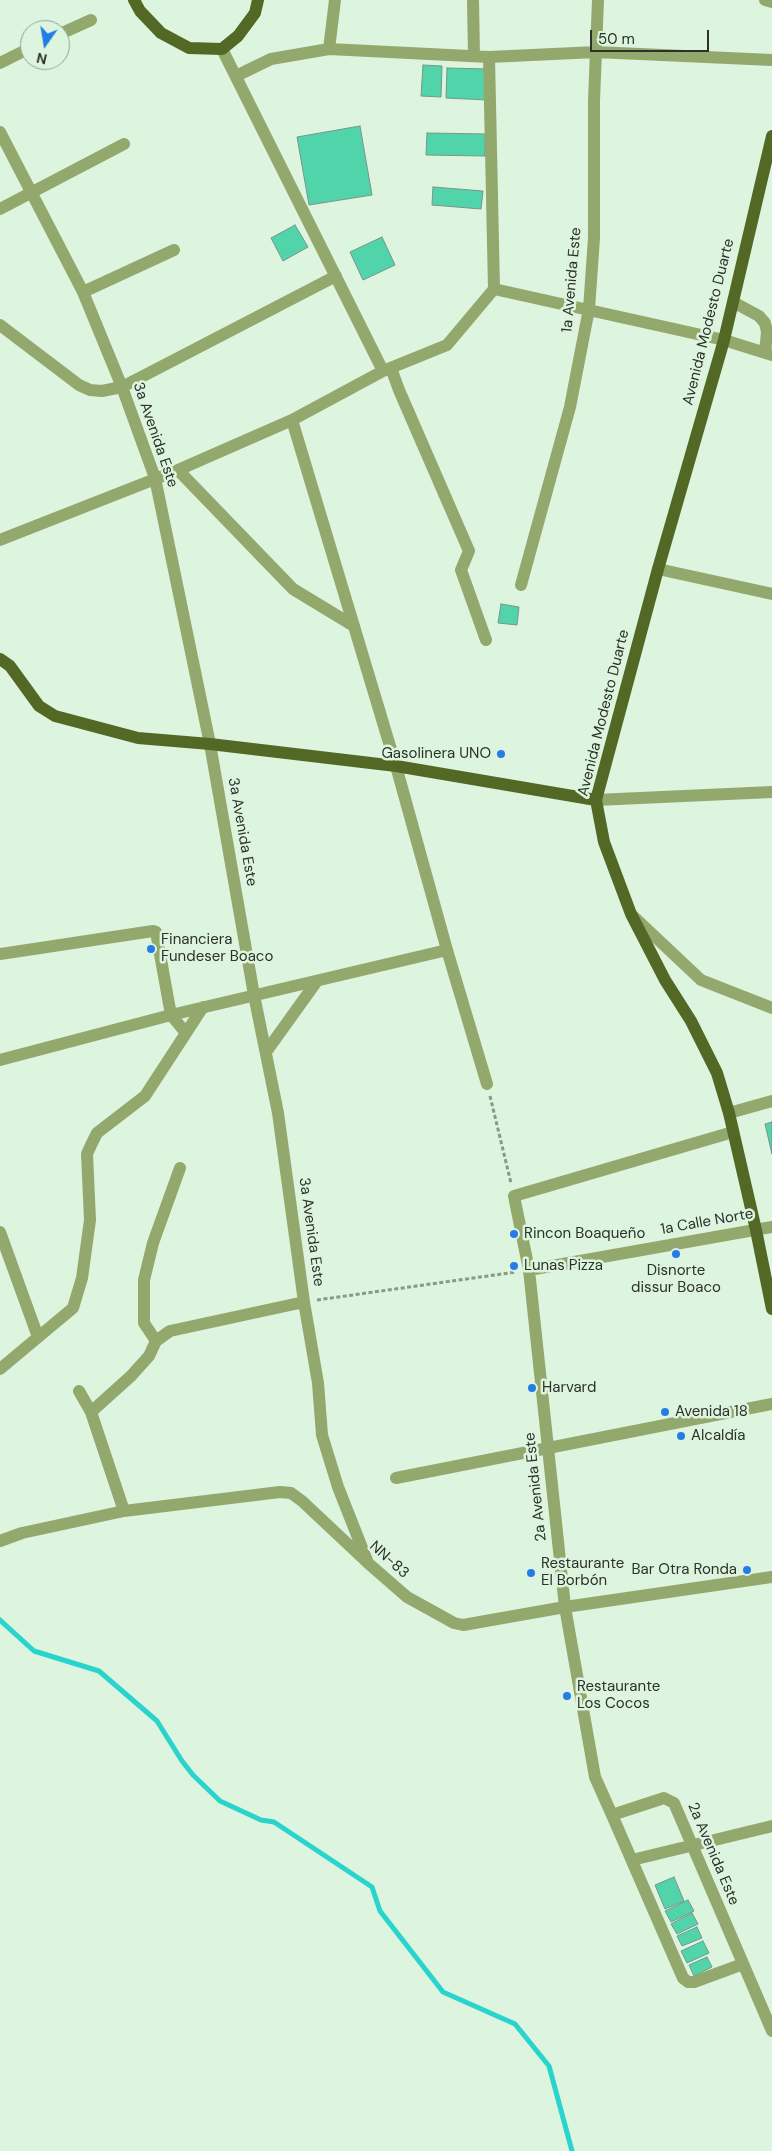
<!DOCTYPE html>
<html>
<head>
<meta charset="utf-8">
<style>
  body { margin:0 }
  #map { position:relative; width:772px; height:2151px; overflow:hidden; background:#ddf4de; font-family:"DM Sans",sans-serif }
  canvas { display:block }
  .north { position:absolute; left:20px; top:20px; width:50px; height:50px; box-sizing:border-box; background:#ddf4de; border:1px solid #95a696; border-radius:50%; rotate:193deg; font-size:14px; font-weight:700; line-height:20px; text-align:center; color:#2a322a }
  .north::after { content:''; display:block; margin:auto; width:18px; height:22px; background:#257ce6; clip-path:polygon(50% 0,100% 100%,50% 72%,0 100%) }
  .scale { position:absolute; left:590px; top:30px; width:119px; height:22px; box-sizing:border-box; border:2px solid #2a322a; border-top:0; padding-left:6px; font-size:15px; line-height:18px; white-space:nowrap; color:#2a322a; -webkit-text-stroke:4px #ddf4de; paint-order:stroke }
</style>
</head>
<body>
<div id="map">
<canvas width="772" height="2151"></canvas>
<div class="north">N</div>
<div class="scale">50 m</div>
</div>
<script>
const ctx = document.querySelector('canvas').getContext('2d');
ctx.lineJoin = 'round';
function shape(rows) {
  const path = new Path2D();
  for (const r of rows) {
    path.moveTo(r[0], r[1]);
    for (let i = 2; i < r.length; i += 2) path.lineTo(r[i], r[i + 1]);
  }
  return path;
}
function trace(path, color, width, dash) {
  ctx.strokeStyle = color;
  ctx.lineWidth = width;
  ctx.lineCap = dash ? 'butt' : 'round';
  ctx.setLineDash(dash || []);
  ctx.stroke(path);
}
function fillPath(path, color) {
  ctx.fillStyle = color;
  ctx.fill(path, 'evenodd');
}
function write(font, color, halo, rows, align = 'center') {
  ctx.font = font + ' "DM Sans",sans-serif';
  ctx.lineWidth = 5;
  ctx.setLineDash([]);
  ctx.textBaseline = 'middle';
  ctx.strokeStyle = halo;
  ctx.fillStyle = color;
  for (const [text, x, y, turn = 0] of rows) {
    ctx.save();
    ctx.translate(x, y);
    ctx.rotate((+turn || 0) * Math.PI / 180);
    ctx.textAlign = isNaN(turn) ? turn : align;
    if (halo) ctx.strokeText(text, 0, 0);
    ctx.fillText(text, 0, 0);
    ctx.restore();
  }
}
trace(shape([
  [0,1620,34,1651,99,1671,157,1721,182,1761,193,1775,220,1801,261,1820,274,1822,372,1887,380,1911,443,1992,515,2024,549,2066,572,2151]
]), '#29d4cd', 5);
const building = shape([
  [423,65,442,66,441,97,421,96,423,65],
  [447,68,488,69,487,100,446,98,447,68],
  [360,126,372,195,309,205,297,137,360,126],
  [427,133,485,134,485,156,426,155,427,133],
  [433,187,483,191,481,209,432,205,433,187],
  [295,225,308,247,283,261,271,238,295,225],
  [382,237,395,265,363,280,350,252,382,237],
  [501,604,519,607,517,625,498,623,501,604],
  [772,1122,772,1154,765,1124,772,1122],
  [674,1877,684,1901,665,1909,655,1885,674,1877],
  [688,1900,694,1911,671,1922,665,1911,688,1900],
  [692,1913,698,1924,677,1934,671,1924,692,1913],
  [697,1927,702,1938,682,1946,677,1936,697,1927],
  [703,1941,709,1953,687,1963,681,1951,703,1941],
  [707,1957,712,1967,694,1976,689,1965,707,1957]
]);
fillPath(building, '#52d4ab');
trace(building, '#789589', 1);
trace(shape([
  [490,1096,511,1183],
  [317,1300,516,1272]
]), '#889889', 3, [4, 2.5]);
trace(shape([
  [473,0,474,56],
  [765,0,772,2],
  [60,34,91,20],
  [222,49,383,371],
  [329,49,335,0],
  [0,63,30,48],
  [236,76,271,59,329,49,489,57,596,52,772,60],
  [0,132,83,292,122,387,155,478,210,744,254,995,278,1113,304,1302,318,1383,322,1435,338,1487,368,1563],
  [0,209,124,144],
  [494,289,724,340,772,355],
  [83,292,174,250],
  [733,302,759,316,765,323,767,332,765,353],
  [0,325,79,385,90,390,102,391,122,387,336,276],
  [391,368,399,390,469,551,461,570,486,640],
  [292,420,396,766,447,950,487,1084],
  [178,470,293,589,354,626],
  [0,540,178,470,292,420,383,371,447,345,494,289,489,57],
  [658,569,772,594],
  [521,585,570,407,589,309,594,238,594,101,598,0],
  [596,800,772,792],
  [633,916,701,980,772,1008],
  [0,954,153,931,156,932,171,1015,186,1033],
  [266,1052,317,981],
  [0,1060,171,1015,447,950],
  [729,1113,772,1101],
  [733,1132,514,1196,529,1270,565,1607,595,1777,612,1815,664,1798,674,1803,772,2031],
  [0,1232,38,1337],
  [529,1270,772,1227],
  [156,1341,144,1323,144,1280,153,1243,180,1168],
  [0,1369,73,1308,82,1278,90,1220,87,1154,91,1145,97,1133,145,1096,203,1007],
  [79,1391,91,1412,124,1511],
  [91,1412,131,1376,149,1356,156,1341,170,1331,304,1302],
  [396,1478,772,1404],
  [0,1541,22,1533,124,1511,280,1492,291,1493,302,1501,368,1563,407,1597,454,1623,463,1625,565,1607,772,1577],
  [612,1815,683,1978,688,1982,694,1982,743,1964],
  [632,1860,772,1826]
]), '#93a86d', 12);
trace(shape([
  [134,0,140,11,161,33,189,48,222,49,238,36,255,13,258,0],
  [772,136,724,340,658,569,596,800,604,842,631,914,665,980,691,1021,717,1073,729,1113,756,1230,772,1309],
  [0,659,10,666,39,706,55,716,138,738,210,744,396,766,596,800]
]), '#536824', 12);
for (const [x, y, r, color] of [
  [501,754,5,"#257ce6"],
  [151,949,5,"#257ce6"],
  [514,1234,5,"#257ce6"],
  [676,1254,5,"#257ce6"],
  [514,1266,5,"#257ce6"],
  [532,1388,5,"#257ce6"],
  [665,1412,5,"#257ce6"],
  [681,1436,5,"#257ce6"],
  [747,1570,5,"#257ce6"],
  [531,1573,5,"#257ce6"],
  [567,1696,5,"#257ce6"]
]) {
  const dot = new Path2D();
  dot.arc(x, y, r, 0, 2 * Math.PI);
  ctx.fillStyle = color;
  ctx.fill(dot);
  trace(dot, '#ddf4de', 2);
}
write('15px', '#2a322a', '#ddf4de', [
  ["1a Avenida Este",572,280,-85],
  ["Avenida Modesto Duarte",709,322,-76],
  ["3a Avenida Este",155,435,71],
  ["Avenida Modesto Duarte",604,713,-76],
  ["3a Avenida Este",242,832,80],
  ["1a Calle Norte",707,1222,-10],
  ["3a Avenida Este",311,1232,82],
  ["2a Avenida Este",536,1487,-96],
  ["NN-83",389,1560,42],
  ["2a Avenida Este",713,1854,67]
]);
write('15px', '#2a322a', '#ddf4de', [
  ["Gasolinera UNO",491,754,"right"],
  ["Financiera",161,940],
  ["Fundeser Boaco",161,957],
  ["Rincon Boaqueño",524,1234],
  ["Lunas Pizza",524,1266],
  ["Disnorte",676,1271,"center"],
  ["dissur Boaco",676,1288,"center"],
  ["Harvard",542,1388],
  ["Avenida 18",675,1412],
  ["Alcaldía",691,1436],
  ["Restaurante",541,1564],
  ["El Borbón",541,1581],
  ["Bar Otra Ronda",737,1570,"right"],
  ["Restaurante",577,1687],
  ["Los Cocos",577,1704]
], 'left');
</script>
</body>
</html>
